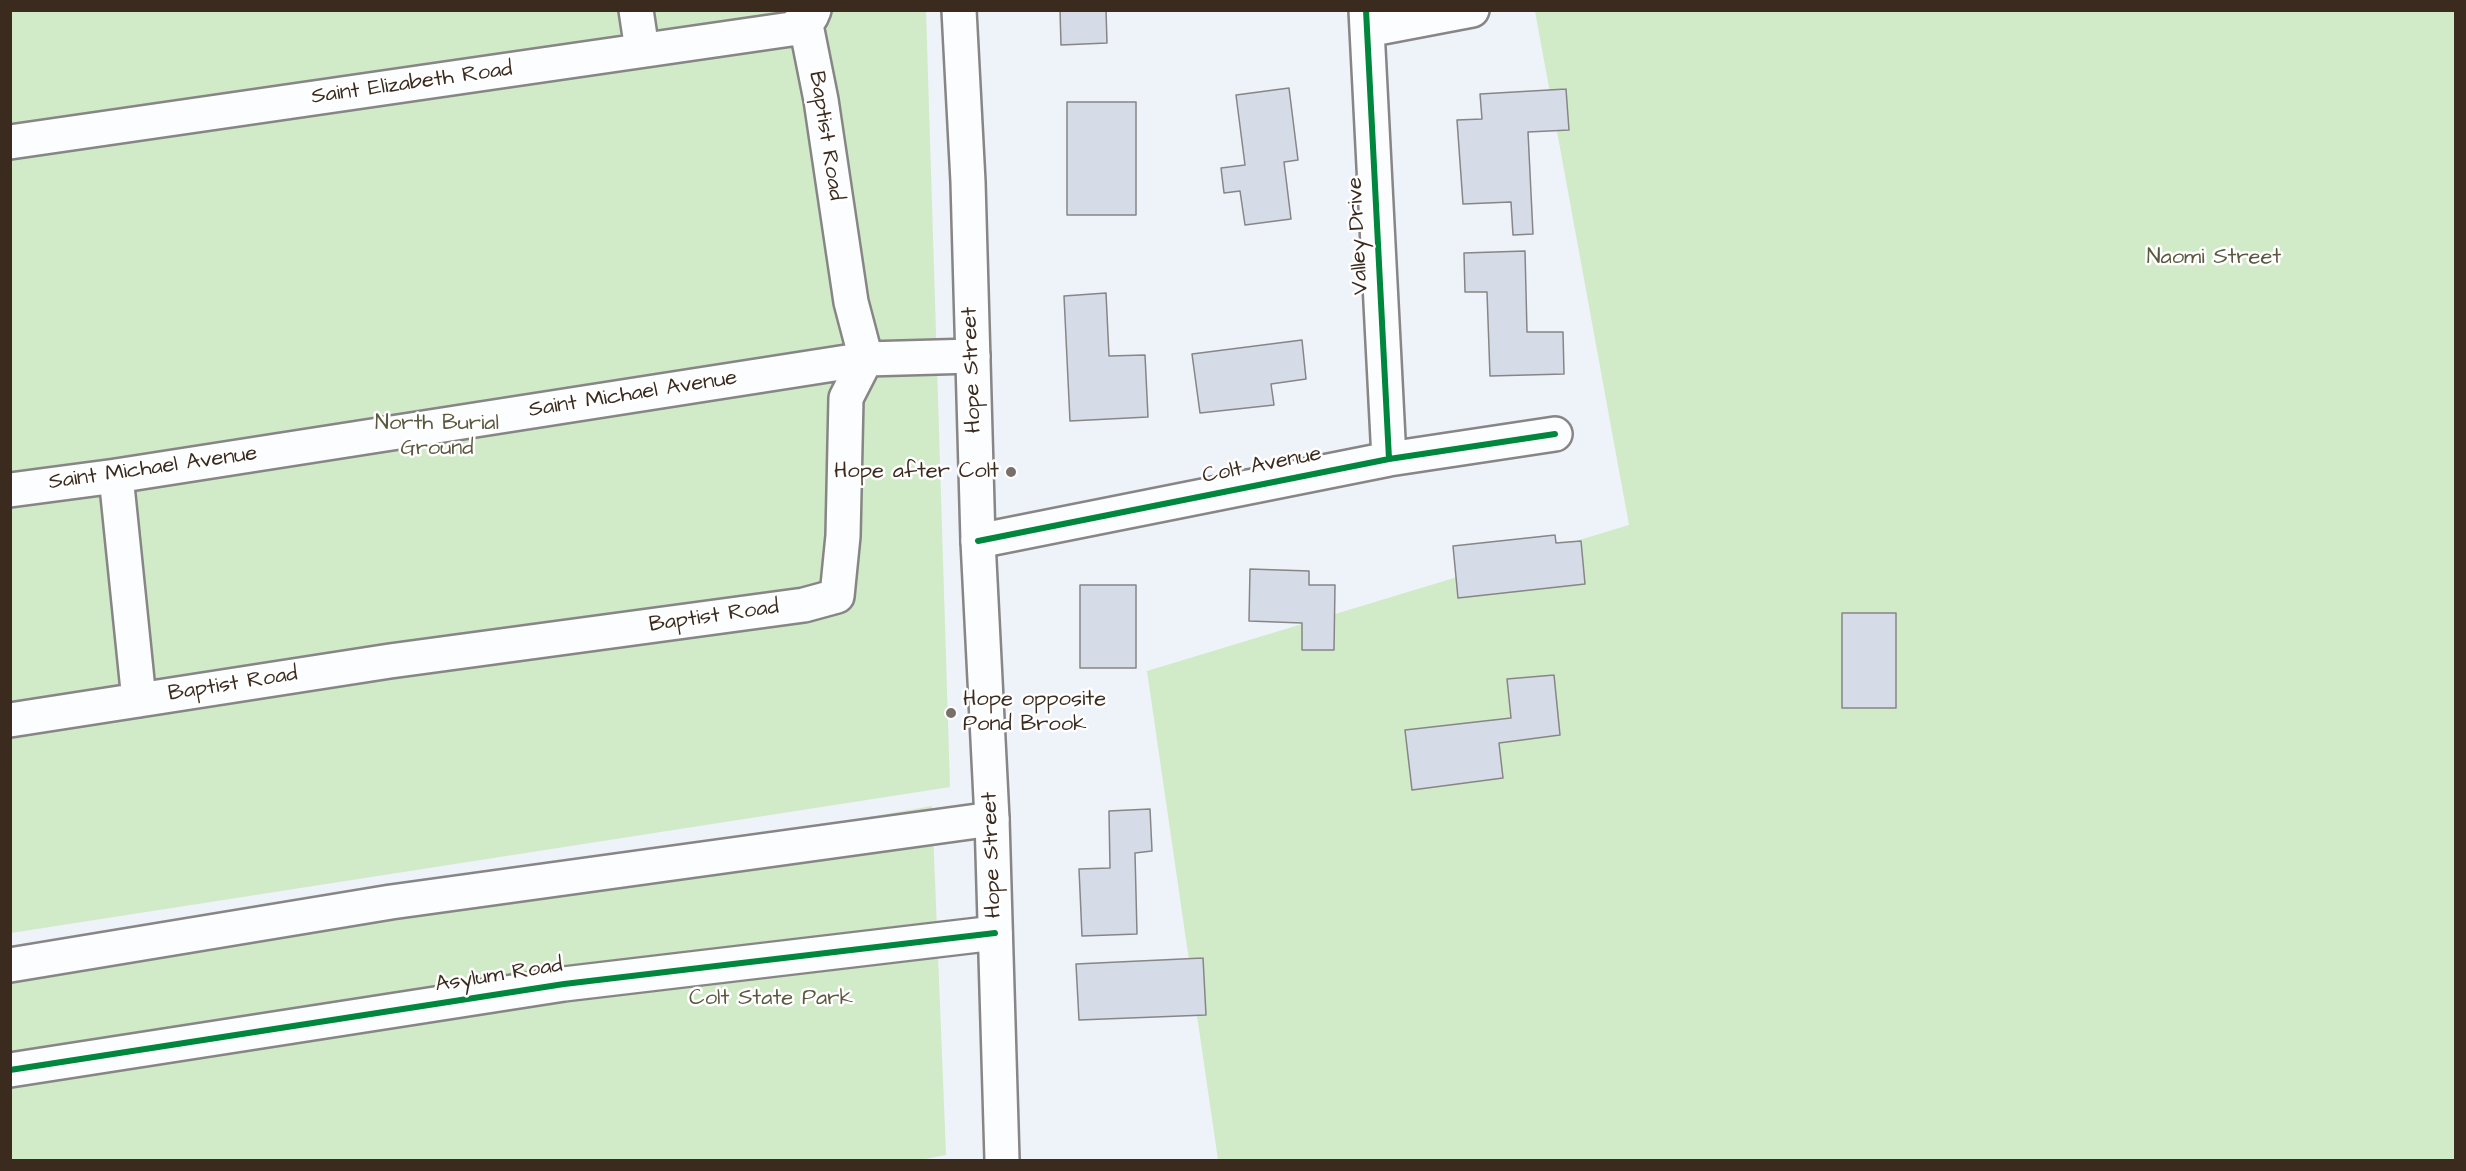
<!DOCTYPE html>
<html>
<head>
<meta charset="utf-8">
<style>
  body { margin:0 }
  #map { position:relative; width:2466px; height:1171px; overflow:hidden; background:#eef2f9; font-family:"Architects Daughter",sans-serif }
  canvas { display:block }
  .frame { position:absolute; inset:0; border:12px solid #3b2a1e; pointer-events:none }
</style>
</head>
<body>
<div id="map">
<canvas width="2466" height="1171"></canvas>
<div class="frame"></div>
</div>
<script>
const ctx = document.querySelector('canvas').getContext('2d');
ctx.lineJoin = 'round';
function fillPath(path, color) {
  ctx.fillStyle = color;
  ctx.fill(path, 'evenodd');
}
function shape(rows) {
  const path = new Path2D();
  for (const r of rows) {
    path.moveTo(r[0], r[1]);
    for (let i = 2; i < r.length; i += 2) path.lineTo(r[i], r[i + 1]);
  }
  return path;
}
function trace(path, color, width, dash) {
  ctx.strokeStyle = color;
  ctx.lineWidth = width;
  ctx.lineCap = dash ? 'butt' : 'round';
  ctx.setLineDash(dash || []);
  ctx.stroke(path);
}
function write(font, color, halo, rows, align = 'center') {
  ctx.font = font + ' "Architects Daughter",sans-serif';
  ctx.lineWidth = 5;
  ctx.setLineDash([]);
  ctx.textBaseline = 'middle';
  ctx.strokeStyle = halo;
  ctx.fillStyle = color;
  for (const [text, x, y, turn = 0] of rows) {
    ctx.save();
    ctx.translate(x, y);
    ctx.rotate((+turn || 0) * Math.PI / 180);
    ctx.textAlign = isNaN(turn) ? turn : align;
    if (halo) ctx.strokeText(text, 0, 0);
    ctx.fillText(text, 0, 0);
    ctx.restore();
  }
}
fillPath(shape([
  [11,11,926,11,950,787,11,933],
  [1535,11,2455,11,2455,1160,1218,1160,1147,671,1629,525],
  [932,806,946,1155,920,1160,11,1160,11,966]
]), '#d1eac8');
const building = shape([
  [1060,10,1106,10,1107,43,1061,45,1060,10],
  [1289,88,1298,160,1284,162,1291,219,1245,225,1240,191,1224,193,1221,168,1245,165,1236,95,1289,88],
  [1566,89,1569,130,1528,132,1533,234,1513,235,1511,202,1463,204,1457,120,1482,119,1480,94,1566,89],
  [1067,102,1136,102,1136,215,1067,215,1067,102],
  [1525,251,1527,332,1563,332,1564,374,1490,376,1487,292,1465,292,1464,253,1525,251],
  [1106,293,1109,356,1145,355,1148,417,1070,421,1064,296,1106,293],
  [1302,340,1306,379,1271,384,1274,405,1200,413,1192,354,1302,340],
  [1555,535,1556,543,1581,541,1585,584,1458,598,1453,546,1555,535],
  [1250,569,1309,571,1309,585,1335,585,1334,650,1302,650,1302,623,1249,621,1250,569],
  [1080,585,1136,585,1136,668,1080,668,1080,585],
  [1842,613,1896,613,1896,708,1842,708,1842,613],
  [1554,675,1560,735,1499,743,1503,778,1412,790,1405,730,1511,718,1507,679,1554,675],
  [1150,809,1152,851,1135,853,1137,934,1082,936,1079,869,1110,868,1109,811,1150,809],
  [1203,958,1206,1015,1079,1020,1076,964,1203,958]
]);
fillPath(building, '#d5dce7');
trace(building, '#878586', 1.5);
const minor = shape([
  [636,10,642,50],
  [1366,10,1389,459],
  [1367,30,1472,10],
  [10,142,791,29,811,17,814,10],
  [116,476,139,700],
  [10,490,116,476,866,359,973,356],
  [978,541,1389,459,1555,434],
  [10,720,390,661,804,605,837,596,843,536,846,398,866,359,851,302,821,100,805,20],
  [10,965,391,902,992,819],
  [10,1070,564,984,995,933]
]);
const major = shape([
  [959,10,968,182,978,541,992,819,1002,1160]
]);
trace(minor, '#878586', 38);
trace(major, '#878586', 38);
trace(minor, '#fcfdfe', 33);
trace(major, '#fcfdfe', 33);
trace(shape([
  [1366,10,1389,459],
  [978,541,1389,459,1555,434],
  [10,1070,564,984,995,933]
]), '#00873e', 6);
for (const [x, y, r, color] of [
  [1011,472,6,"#7a706b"],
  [951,713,6,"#7a706b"]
]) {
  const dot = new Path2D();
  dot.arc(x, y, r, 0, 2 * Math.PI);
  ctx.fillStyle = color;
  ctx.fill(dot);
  trace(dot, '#fff', 2);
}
write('22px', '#3b2a1e', '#fff', [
  ["Saint Elizabeth Road",412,84,-8],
  ["Baptist Road",825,136,81],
  ["Valley Drive",1359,236,-93],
  ["Hope Street",973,370,-92],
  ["Saint Michael Avenue",633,395,-9],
  ["Colt Avenue",1262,466,-11],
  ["Saint Michael Avenue",153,469,-8],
  ["Baptist Road",714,617,-8],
  ["Baptist Road",233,685,-9],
  ["Hope Street",993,855,-92],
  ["Asylum Road",499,976,-9]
]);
write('22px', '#5a583e', '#fff', [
  ["Naomi Street",2214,258],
  ["North Burial",437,424],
  ["Ground",437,449],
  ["Colt State Park",771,999]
]);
write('22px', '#3b2a1e', '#fff', [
  ["Hope after Colt",999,472],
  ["Hope opposite",963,700,"left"],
  ["Pond Brook",963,725,"left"]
], 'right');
</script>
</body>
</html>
